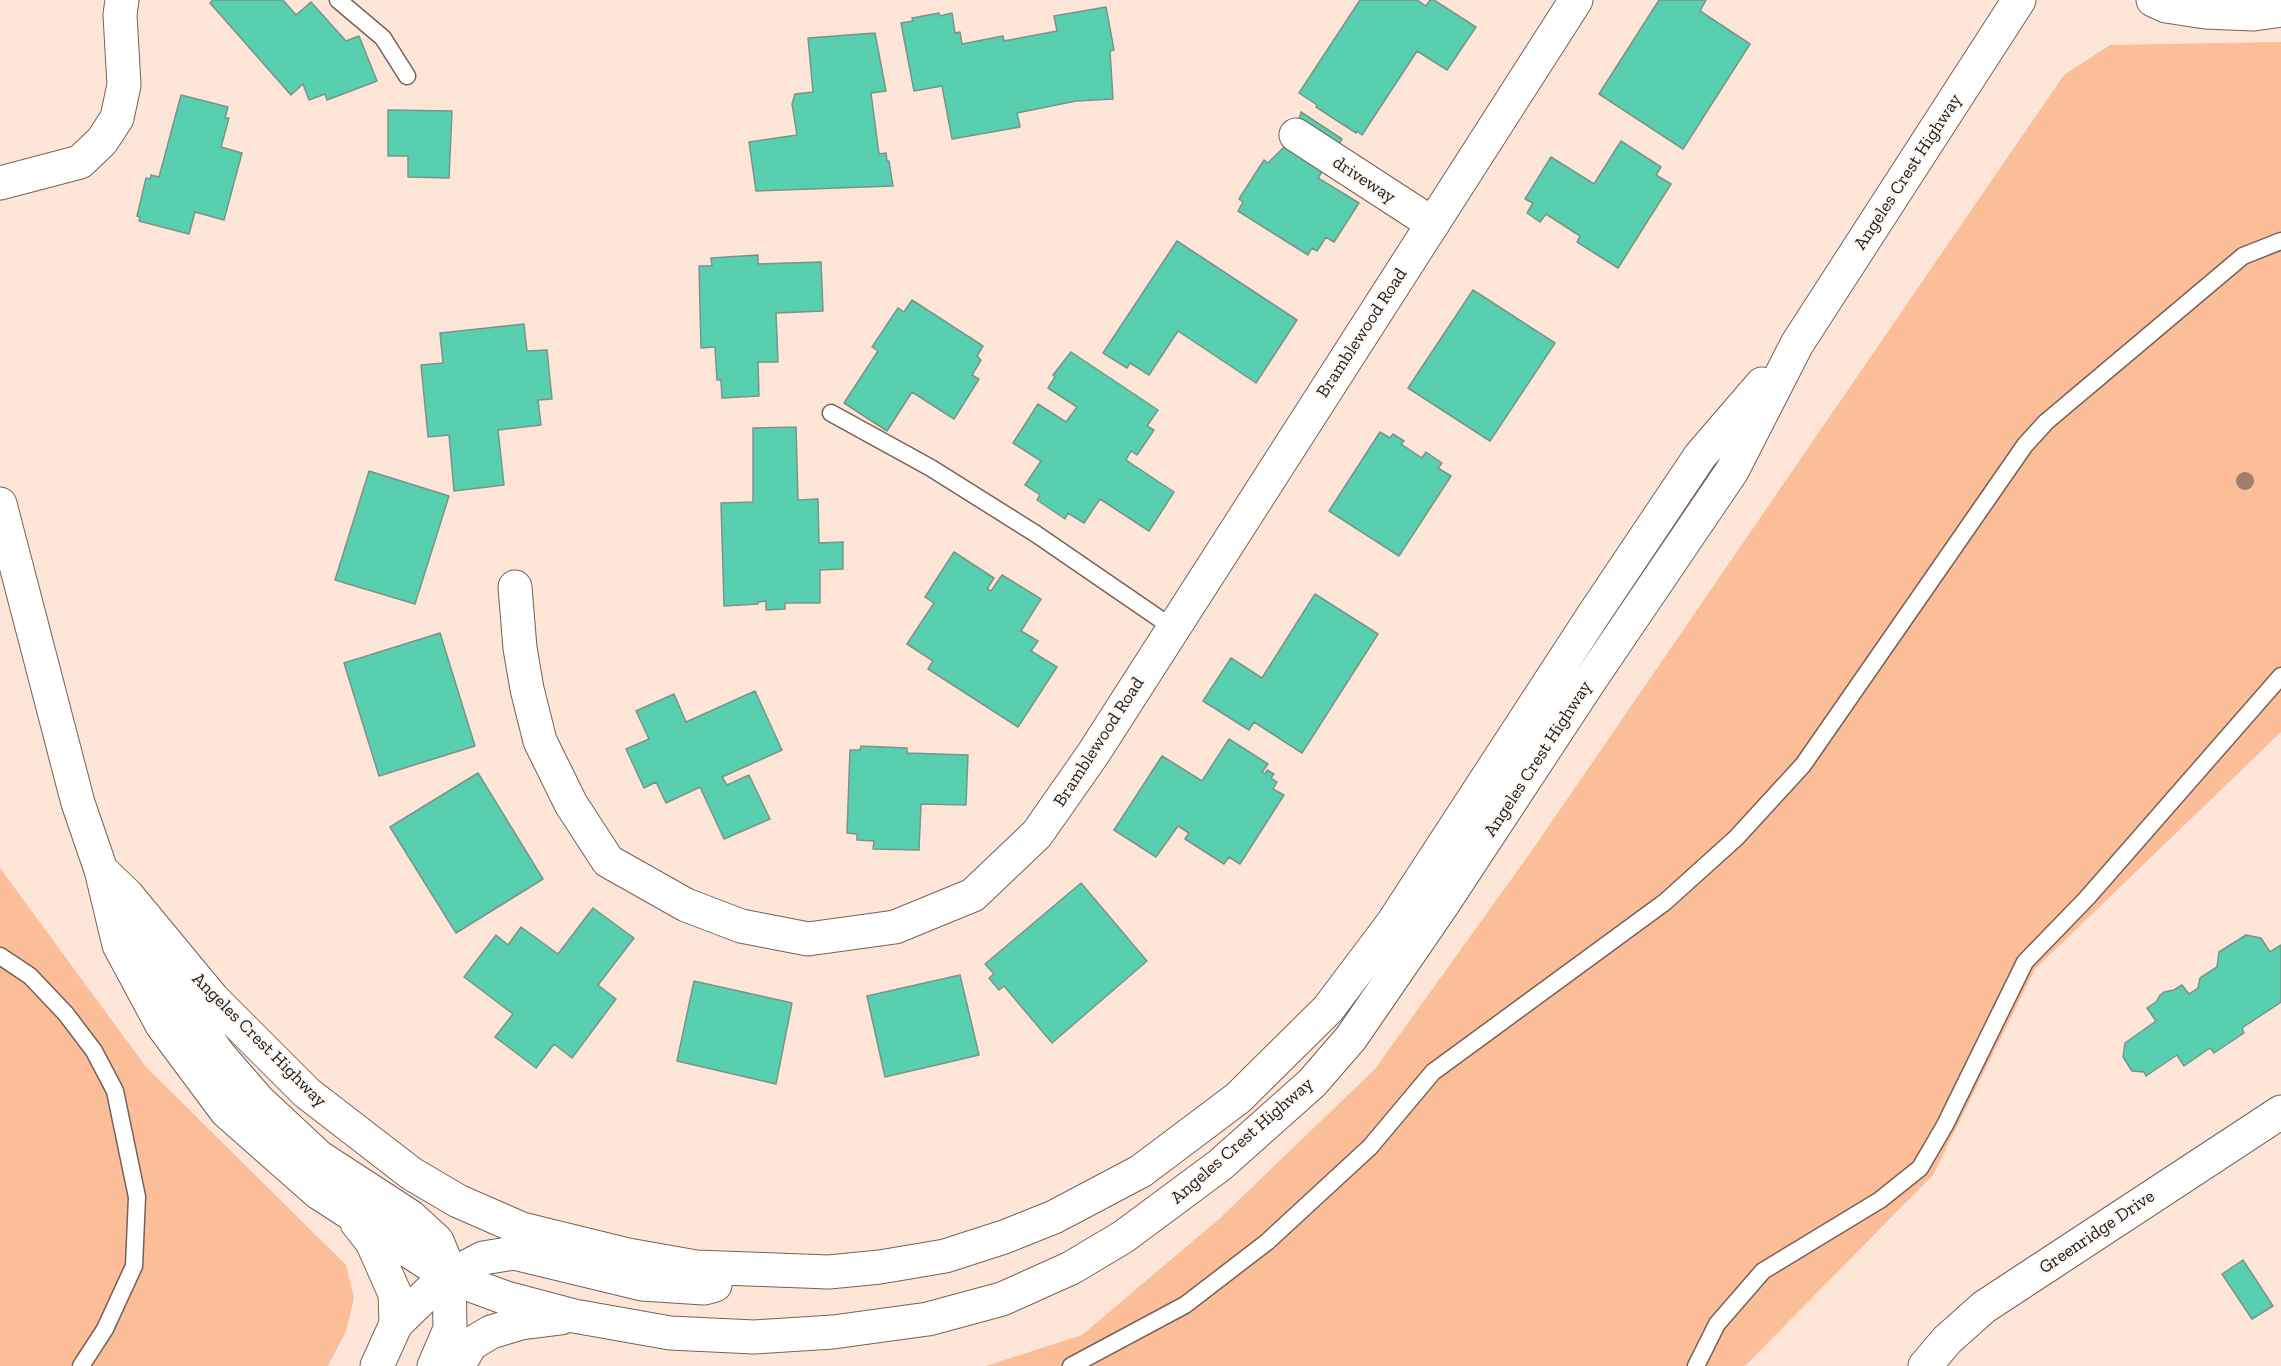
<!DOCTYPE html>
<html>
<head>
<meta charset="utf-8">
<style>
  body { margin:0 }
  canvas { display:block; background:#fde5d7 }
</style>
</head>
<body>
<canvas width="2281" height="1366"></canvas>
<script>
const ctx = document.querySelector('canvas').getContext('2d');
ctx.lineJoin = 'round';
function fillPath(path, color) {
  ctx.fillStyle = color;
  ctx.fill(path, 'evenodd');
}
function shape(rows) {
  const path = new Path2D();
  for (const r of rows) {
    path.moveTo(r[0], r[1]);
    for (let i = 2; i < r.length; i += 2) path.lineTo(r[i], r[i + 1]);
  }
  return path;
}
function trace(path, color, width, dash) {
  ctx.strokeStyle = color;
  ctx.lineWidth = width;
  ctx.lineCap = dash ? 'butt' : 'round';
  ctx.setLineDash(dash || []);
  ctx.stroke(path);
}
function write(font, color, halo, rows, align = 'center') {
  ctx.font = font + ' "Zilla Slab",serif';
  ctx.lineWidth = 4.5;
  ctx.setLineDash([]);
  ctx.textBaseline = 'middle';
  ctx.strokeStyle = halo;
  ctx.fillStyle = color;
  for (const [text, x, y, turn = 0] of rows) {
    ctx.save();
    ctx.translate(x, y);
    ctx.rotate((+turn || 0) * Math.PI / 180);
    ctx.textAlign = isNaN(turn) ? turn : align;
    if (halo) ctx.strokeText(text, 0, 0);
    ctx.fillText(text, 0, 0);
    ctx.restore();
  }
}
fillPath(shape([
  [2281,42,2281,732,2035,969,1933,1175,1745,1366,986,1366,1082,1335,1219,1219,1375,1069,1533,849,2064,75,2110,45],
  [0,868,146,1067,346,1265,354,1298,346,1331,328,1366,0,1366]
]), '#fcbd99');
const building = shape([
  [213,0,283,0,296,15,311,2,346,41,359,36,377,81,327,100,325,94,309,100,303,84,291,95,210,3,213,0],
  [1360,0,1417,0,1426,6,1430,0,1434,0,1476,27,1447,70,1417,51,1362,135,1357,131,1356,133,1316,107,1317,105,1299,93,1360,0],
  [1659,0,1706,0,1700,11,1750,44,1683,149,1599,94,1659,0],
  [1106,7,1114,50,1110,51,1113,99,1076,101,1017,113,1020,127,952,139,942,86,914,91,901,23,913,21,912,18,939,13,940,16,952,13,955,33,960,32,962,44,1003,36,1004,41,1057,31,1054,16,1106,7],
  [875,33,886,91,871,93,879,154,886,153,887,161,889,161,893,186,756,191,749,142,797,135,792,104,795,94,813,92,808,38,875,33],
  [181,95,228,107,225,118,229,118,221,147,242,153,224,220,195,212,189,234,139,221,140,217,137,216,146,178,150,179,151,175,159,177,181,95],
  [388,110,452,111,449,178,408,177,408,156,388,156,388,110],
  [1301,112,1342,139,1318,178,1359,203,1334,242,1326,237,1317,251,1312,248,1308,255,1238,211,1243,202,1239,199,1264,160,1268,163,1296,135,1301,112],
  [1621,141,1661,167,1656,175,1671,184,1618,268,1577,242,1580,236,1546,214,1540,222,1527,213,1533,203,1525,199,1551,157,1594,184,1621,141],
  [1177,241,1297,320,1256,383,1178,331,1149,375,1130,363,1127,368,1103,353,1177,241],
  [758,255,758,264,821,262,823,311,776,313,778,362,758,362,759,396,722,398,721,380,717,380,715,347,701,348,699,266,712,266,711,258,758,255],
  [1473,290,1555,343,1490,441,1408,388,1473,290],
  [912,300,983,346,977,356,981,360,972,375,979,379,954,419,912,392,887,431,844,403,878,351,872,347,898,308,904,312,912,300],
  [524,324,527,351,547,350,552,399,538,400,541,425,498,430,504,485,454,491,449,435,428,437,421,365,443,363,440,333,524,324],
  [1071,352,1158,410,1147,426,1154,430,1137,455,1131,451,1126,460,1174,492,1149,531,1100,499,1084,523,1068,513,1065,519,1037,500,1040,495,1025,485,1041,461,1013,443,1038,404,1066,422,1077,407,1048,388,1055,377,1053,375,1071,352],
  [796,427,798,500,818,499,819,543,843,542,843,569,820,570,820,603,785,603,785,609,766,610,766,601,758,602,758,604,724,606,721,503,753,502,753,428,796,427],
  [1380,432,1390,438,1393,434,1404,441,1401,444,1422,458,1426,452,1442,463,1438,468,1451,476,1399,556,1329,511,1380,432],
  [369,471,449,496,415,604,335,580,369,471],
  [954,552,994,578,987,589,991,591,1002,575,1041,599,1021,631,1038,641,1031,651,1057,667,1018,727,928,669,933,661,907,644,934,603,925,597,954,552],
  [1315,594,1378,634,1302,753,1254,722,1249,730,1203,701,1231,658,1262,678,1315,594],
  [440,633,475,746,379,776,344,663,440,633],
  [755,691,782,750,722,777,727,785,749,775,770,819,724,839,700,787,666,803,656,782,644,788,626,749,649,739,636,711,674,694,686,722,755,691],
  [1229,739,1268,764,1262,772,1265,774,1267,770,1274,774,1271,778,1277,782,1273,789,1284,795,1240,864,1229,857,1224,864,1185,839,1189,833,1178,826,1156,857,1114,830,1162,756,1202,781,1229,739],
  [861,746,907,748,907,753,968,755,966,805,921,804,919,850,873,849,874,841,857,840,857,834,847,833,850,750,860,750,861,746],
  [478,773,543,879,456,933,390,827,478,773],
  [1081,883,1147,961,1052,1043,1004,986,999,990,989,978,994,974,985,964,1081,883],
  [593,908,634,938,598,985,616,999,572,1058,554,1044,536,1068,495,1037,513,1014,464,977,496,935,508,945,521,927,558,954,593,908],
  [2246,935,2261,938,2270,952,2281,945,2281,1002,2242,1028,2244,1033,2214,1053,2210,1048,2184,1066,2177,1055,2146,1076,2144,1072,2132,1071,2123,1057,2125,1043,2156,1021,2147,1008,2156,1002,2160,995,2164,992,2174,990,2182,985,2189,994,2198,988,2200,978,2217,967,2219,952,2246,935],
  [960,975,979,1055,885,1077,867,996,960,975],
  [694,981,792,1003,776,1084,677,1061,694,981],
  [2243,1260,2273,1306,2252,1319,2222,1274,2243,1260]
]);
fillPath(building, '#58cfae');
trace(building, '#79948b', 1.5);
const lane = shape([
  [338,0,383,38,407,76],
  [831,413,931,468,1036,534,1173,628],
  [0,956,30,976,66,1014,94,1051,115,1091,137,1197,134,1266,105,1329,81,1366],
  [1071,1366,1185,1305,1267,1242,1370,1147,1433,1072,1665,902,1736,838,1803,765,2025,445,2046,422,2243,256,2281,241],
  [1696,1366,1717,1324,1763,1271,1880,1200,1920,1168,1945,1125,2025,962,2087,898,2281,676]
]);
const street = shape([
  [2153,0,2166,6,2205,12,2254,14,2281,10],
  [1296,135,1433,224],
  [0,183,80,162,102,141,117,118,124,85,120,15,122,0],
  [515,587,520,648,527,689,540,741,571,804,608,861,686,905,741,926,808,939,895,927,973,895,1037,834,1093,754,1576,0],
  [1925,1366,1947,1340,1984,1307,2281,1112]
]);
const secondary = shape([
  [377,1366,396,1324]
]);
const primary = shape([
  [0,504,78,803,101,870,119,945,162,1025,226,1111,319,1193,449,1277,506,1298,574,1316,670,1333,754,1337,833,1332,928,1319,1002,1299,1071,1268,1123,1237,1220,1165,1312,1083,1351,1038,1443,904,1591,679,1732,471,1797,344,2019,0],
  [101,870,127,895,213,999,307,1093,412,1174,458,1201,522,1229,628,1255,696,1267,829,1272,880,1267,945,1256,1004,1237,1054,1217,1141,1171,1238,1098,1328,1009,1392,924,1594,614,1700,456,1762,384],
  [135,936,219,1055,258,1100,319,1157,411,1217,437,1241,449,1270,450,1329,434,1366],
  [357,1223,372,1242,395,1294,396,1324],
  [396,1324,431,1290,464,1268,483,1258,514,1253,642,1284,704,1288,715,1285],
  [458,1366,471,1344,491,1332,521,1323,561,1318]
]);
trace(lane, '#776256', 19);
trace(street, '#776256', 35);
trace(secondary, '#776256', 35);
trace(primary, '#776256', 35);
trace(lane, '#fff', 16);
trace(street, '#fff', 33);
trace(secondary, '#fff', 33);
trace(primary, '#fff', 33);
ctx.fillStyle = '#9c7f6d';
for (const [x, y] of [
  [2245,481]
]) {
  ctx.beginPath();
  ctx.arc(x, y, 9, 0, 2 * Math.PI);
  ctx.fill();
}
write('18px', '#211914', '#fcf7f4', [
  ["Angeles Crest Highway",1908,172,-57],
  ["driveway",1364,180,33],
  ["Bramblewood Road",1362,333,-57],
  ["Bramblewood Road",1099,742,-57],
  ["Angeles Crest Highway",1538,759,-57],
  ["Angeles Crest Highway",259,1040,45],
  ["Angeles Crest Highway",1242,1141,-41],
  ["Greenridge Drive",2097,1232,-34]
]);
</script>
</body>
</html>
